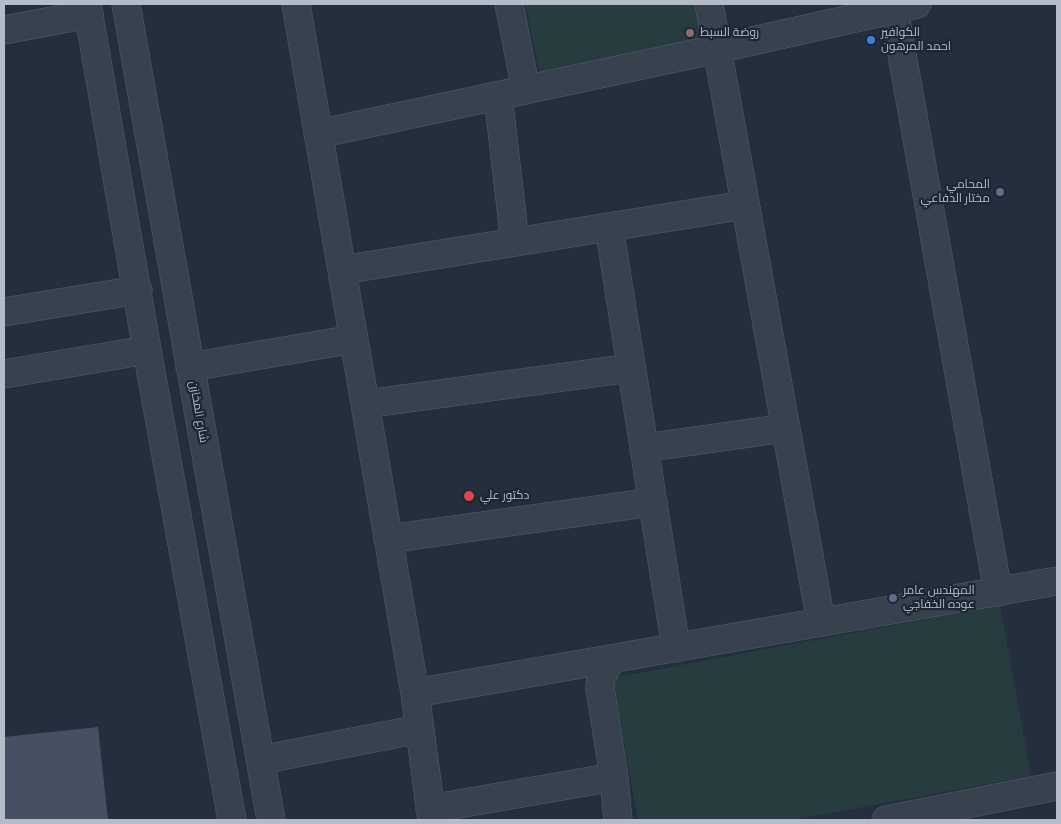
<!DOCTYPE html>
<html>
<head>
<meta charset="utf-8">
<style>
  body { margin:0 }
  #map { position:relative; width:1061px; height:824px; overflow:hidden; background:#242f3e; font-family:"Roboto Condensed",sans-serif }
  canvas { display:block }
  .frame { position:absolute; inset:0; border:5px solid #b4bcc9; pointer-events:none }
</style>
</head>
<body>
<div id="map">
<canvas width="1061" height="824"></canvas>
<div class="frame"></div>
</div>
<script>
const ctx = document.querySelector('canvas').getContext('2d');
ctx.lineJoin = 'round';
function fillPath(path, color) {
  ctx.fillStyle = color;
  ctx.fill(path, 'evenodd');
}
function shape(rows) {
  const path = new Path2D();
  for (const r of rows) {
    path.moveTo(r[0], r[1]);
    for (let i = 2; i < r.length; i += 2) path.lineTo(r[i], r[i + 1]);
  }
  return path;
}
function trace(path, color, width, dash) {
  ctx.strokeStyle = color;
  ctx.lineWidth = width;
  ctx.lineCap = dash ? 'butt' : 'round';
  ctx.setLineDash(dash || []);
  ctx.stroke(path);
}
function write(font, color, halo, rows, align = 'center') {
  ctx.font = font + ' "Roboto Condensed",Cairo,sans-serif';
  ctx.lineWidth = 4.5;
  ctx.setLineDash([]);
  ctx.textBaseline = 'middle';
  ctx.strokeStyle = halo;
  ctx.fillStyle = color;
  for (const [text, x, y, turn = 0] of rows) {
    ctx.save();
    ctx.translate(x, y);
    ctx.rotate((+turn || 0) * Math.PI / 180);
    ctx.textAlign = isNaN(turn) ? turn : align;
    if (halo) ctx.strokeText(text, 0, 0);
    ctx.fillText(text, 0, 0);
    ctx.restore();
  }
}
fillPath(shape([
  [525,4,697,4,705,42,540,76],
  [1000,605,1031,776,793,820,638,820,612,678]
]), '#263c3f');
fillPath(shape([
  [98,727,108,820,4,820,4,737]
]), '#455162');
const minor = shape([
  [87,4,147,350,232,820],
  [126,4,271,820],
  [296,4,415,693,432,820],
  [509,4,526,90],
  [709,4,821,622],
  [893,4,998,592],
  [4,30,89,14],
  [498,96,515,242],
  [318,134,717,49,917,4],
  [609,227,676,648],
  [342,270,745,205],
  [4,312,138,290],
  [190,367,354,339],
  [4,374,147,350],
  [365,404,631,368],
  [644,448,786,428],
  [388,539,653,502],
  [612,659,601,677,600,688,614,777,618,820],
  [415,693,1057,581],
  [260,760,420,729],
  [430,809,614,777],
  [886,820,1057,786]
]);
trace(minor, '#565f6c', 29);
trace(minor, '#38414e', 28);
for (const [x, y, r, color] of [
  [690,33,5,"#8d6e63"],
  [871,40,5,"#3f7fe0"],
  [1000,192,5,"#5c6f8a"],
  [469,496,6,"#e0444e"],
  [893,598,5,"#5c6f8a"]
]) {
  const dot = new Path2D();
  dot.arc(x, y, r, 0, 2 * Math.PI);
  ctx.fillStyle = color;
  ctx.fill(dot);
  trace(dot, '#1d2633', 2);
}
write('12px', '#b4bcc9', '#1d2633', [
  ["روضة السبط",700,33],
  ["الكوافير",881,33],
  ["احمد المرهون",881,47],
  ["المحامي",990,185,"right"],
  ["مختار الدفاعي",990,199,"right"],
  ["دكتور علي",480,496],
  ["المهندس عامر",903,591],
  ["عوده الخفاجي",903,605]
], 'left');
write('12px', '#b4bcc9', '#1d2633', [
  ["شارع المخازن",198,412,80]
]);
</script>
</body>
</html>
